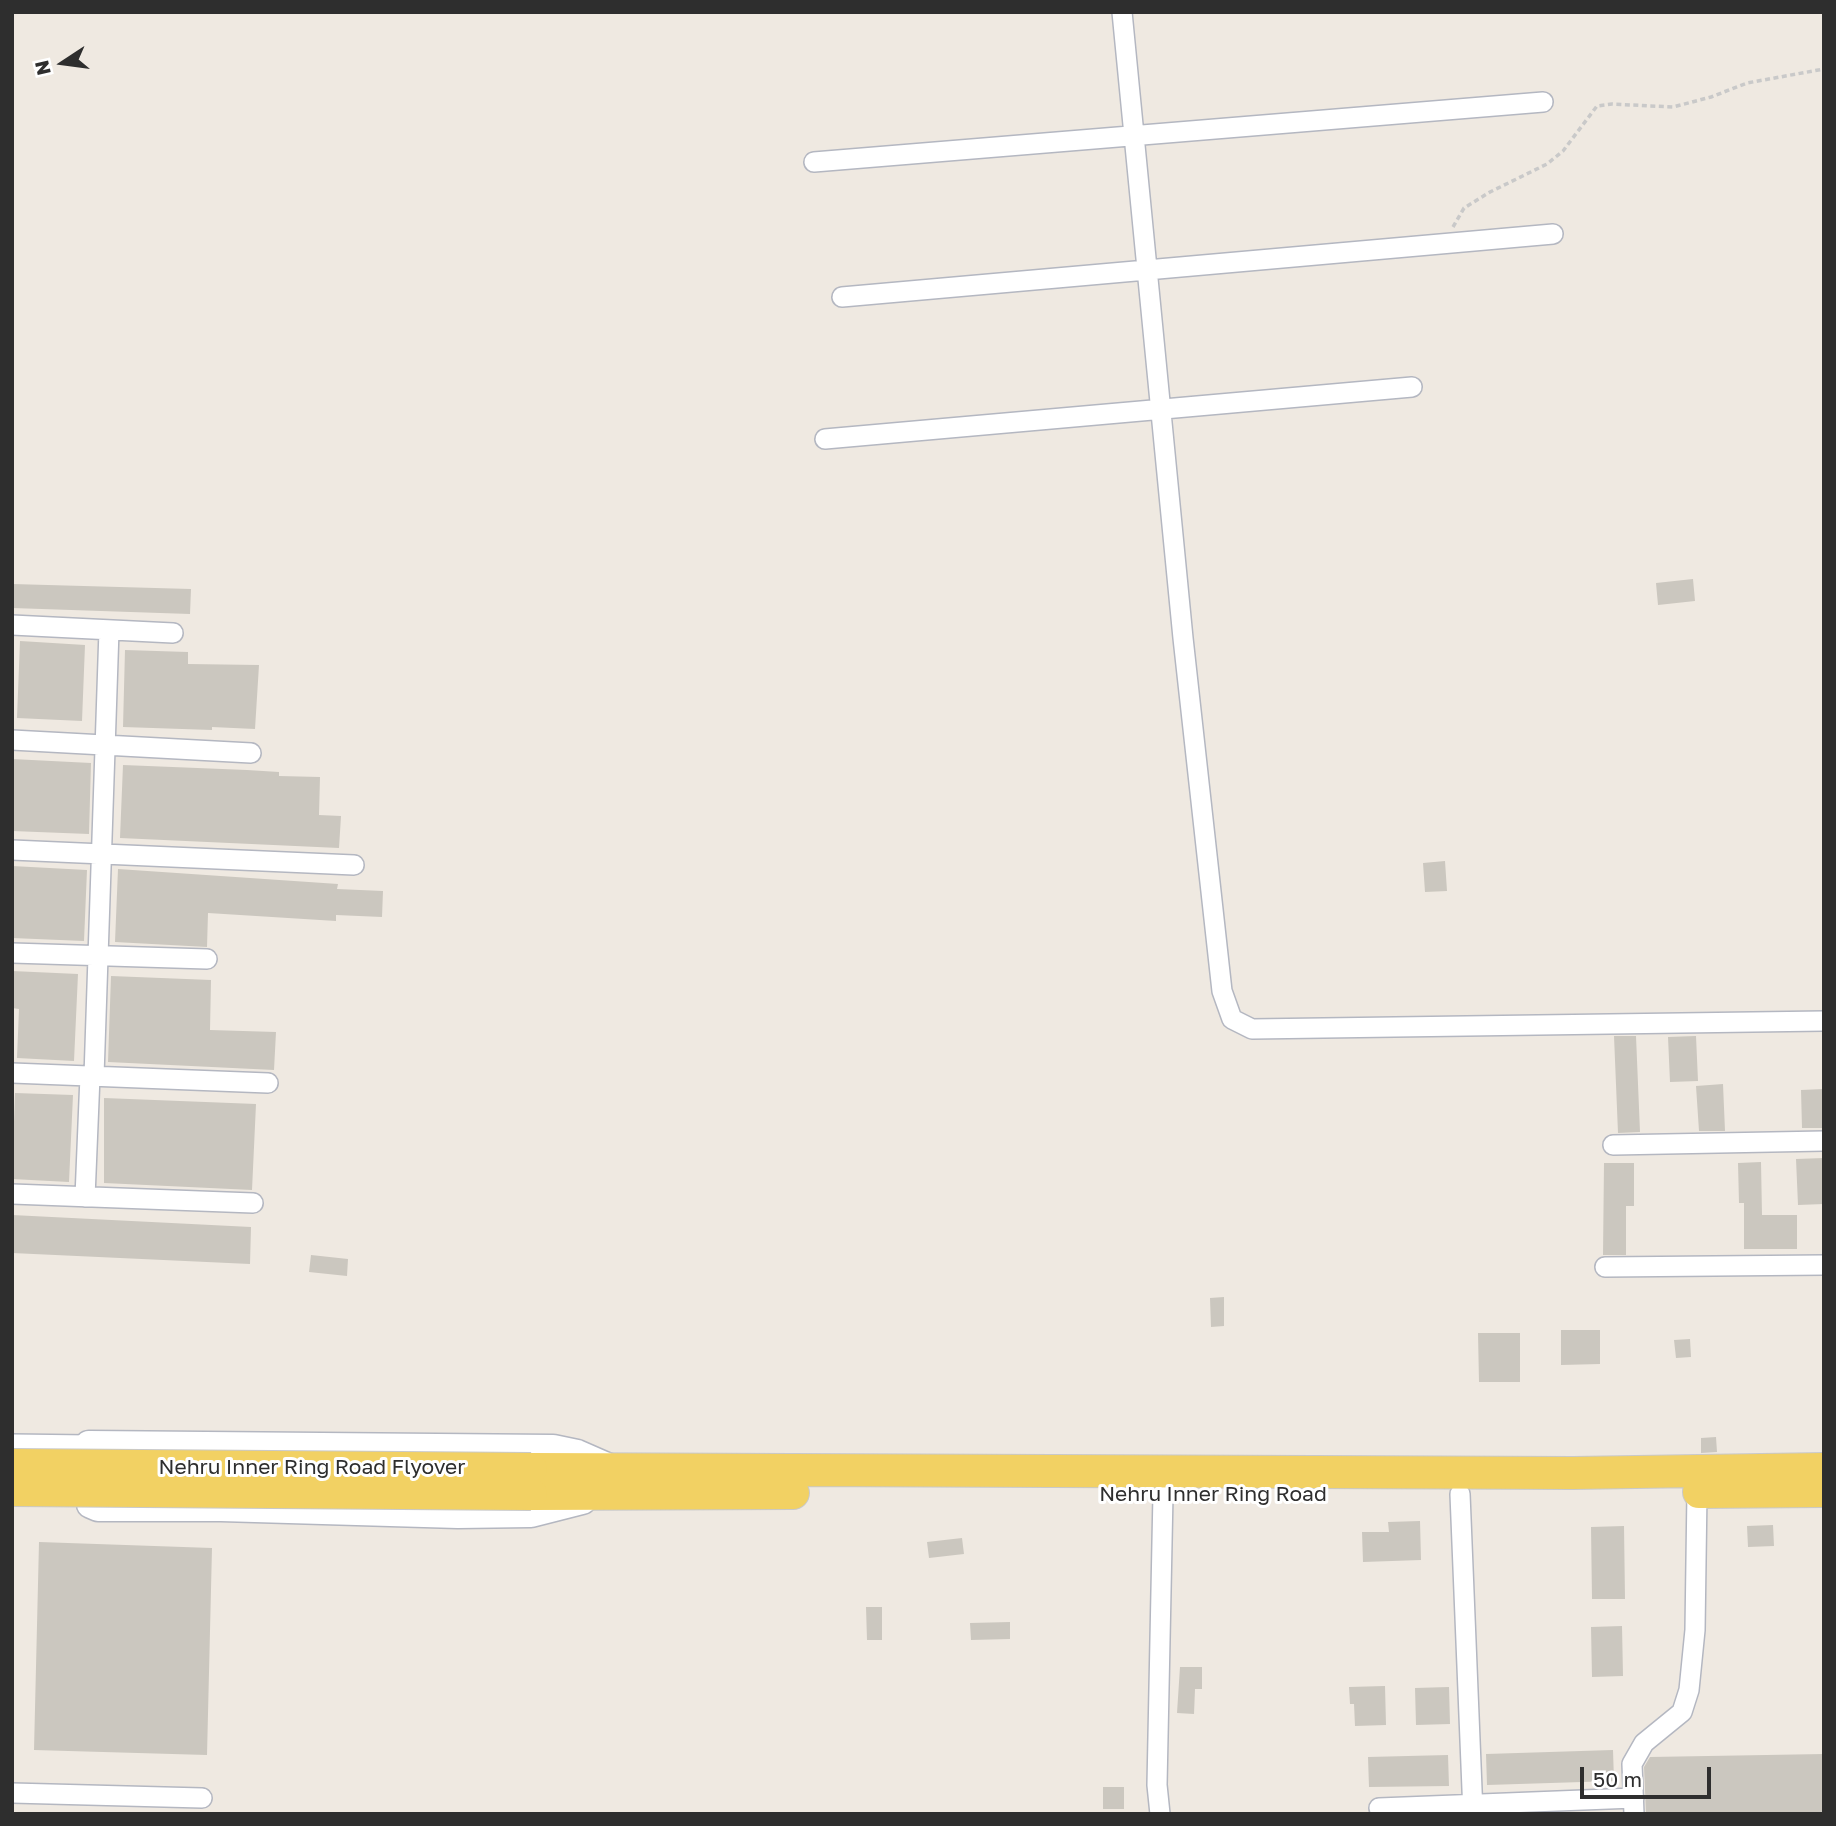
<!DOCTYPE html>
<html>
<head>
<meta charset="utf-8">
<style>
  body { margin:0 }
  #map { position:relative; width:1836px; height:1826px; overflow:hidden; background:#efe9e1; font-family:"Golos Text",sans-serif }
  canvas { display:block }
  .frame { position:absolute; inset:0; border:14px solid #2e2e2e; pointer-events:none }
  .north { position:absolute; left:28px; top:28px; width:70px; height:70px; -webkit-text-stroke:5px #fff; paint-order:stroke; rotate:257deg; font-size:19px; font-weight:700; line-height:28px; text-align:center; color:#2e2e2e }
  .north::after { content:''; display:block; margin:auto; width:24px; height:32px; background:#2e2e2e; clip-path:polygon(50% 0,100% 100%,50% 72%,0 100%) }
  .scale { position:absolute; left:1580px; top:1767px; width:131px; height:32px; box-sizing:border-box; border:4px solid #2e2e2e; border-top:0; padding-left:9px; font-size:21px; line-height:24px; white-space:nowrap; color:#2e2e2e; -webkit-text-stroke:5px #fff; paint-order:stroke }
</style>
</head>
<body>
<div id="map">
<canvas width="1836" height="1826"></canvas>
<div class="frame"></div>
<div class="north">N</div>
<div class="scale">50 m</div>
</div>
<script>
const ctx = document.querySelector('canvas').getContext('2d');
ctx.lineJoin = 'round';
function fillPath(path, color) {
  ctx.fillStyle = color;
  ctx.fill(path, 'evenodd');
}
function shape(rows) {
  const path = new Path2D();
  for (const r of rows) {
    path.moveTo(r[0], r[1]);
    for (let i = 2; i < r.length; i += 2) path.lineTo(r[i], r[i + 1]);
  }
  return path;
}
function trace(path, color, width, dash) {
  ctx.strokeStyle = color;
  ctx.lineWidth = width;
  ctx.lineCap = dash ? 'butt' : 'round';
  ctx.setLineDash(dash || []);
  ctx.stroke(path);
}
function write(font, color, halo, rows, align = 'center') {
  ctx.font = font + ' "Golos Text",sans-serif';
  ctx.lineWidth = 6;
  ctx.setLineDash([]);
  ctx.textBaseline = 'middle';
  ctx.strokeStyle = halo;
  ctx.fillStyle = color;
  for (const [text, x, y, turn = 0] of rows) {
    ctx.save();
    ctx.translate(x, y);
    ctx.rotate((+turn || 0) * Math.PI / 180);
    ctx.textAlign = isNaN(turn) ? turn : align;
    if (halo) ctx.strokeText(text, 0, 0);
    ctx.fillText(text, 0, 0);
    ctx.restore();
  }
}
fillPath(shape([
  [1693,579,1695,601,1658,605,1656,583],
  [12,584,191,589,190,614,12,608],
  [20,641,85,645,82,721,17,718],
  [125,650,188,652,188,664,259,665,255,729,212,727,212,730,123,727],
  [12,759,91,763,89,834,12,831],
  [123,765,247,770,279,772,279,776,320,777,319,815,341,816,339,848,120,838],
  [1445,861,1447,891,1425,892,1423,863],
  [12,866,87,870,84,941,12,938],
  [118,869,338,884,337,889,383,891,382,917,336,915,336,921,208,913,207,947,115,942],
  [12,971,78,974,74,1061,17,1058,19,1009,12,1008],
  [111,976,211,980,210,1030,276,1032,274,1070,108,1062],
  [1614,1036,1636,1036,1640,1132,1618,1133],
  [1696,1036,1698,1081,1670,1082,1668,1037],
  [1723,1084,1725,1131,1699,1131,1696,1086],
  [1824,1089,1824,1128,1802,1128,1801,1090],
  [15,1093,73,1095,69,1182,12,1179],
  [104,1098,256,1104,252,1190,104,1183],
  [1824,1158,1824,1204,1798,1205,1796,1159],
  [1761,1162,1762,1215,1797,1215,1797,1249,1744,1249,1744,1203,1739,1203,1738,1163],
  [1604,1163,1634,1163,1634,1206,1626,1206,1626,1255,1603,1255],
  [12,1215,251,1227,250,1264,12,1253],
  [311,1255,348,1259,347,1276,309,1272],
  [1224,1297,1224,1326,1211,1327,1210,1298],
  [1561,1330,1600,1330,1600,1364,1561,1365],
  [1478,1333,1520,1333,1520,1382,1479,1382],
  [1690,1339,1691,1357,1676,1358,1674,1340],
  [1716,1437,1717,1452,1701,1453,1701,1438],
  [1420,1521,1421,1560,1363,1562,1362,1532,1389,1532,1388,1522],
  [1773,1525,1774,1546,1748,1547,1747,1526],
  [1624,1526,1625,1599,1592,1599,1591,1527],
  [962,1538,964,1554,929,1558,927,1542],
  [39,1542,212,1548,207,1755,34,1750],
  [866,1607,882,1607,882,1640,867,1640],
  [1010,1622,1010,1639,971,1640,970,1623],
  [1622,1626,1623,1676,1592,1677,1591,1627],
  [1180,1667,1202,1667,1202,1689,1195,1689,1194,1714,1177,1713],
  [1385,1686,1386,1725,1355,1726,1354,1704,1350,1704,1349,1687],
  [1449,1687,1450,1724,1416,1725,1415,1688],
  [1613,1750,1614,1781,1487,1785,1486,1754],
  [1824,1754,1824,1814,1646,1814,1644,1767,1650,1757],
  [1448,1755,1449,1786,1369,1787,1368,1757],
  [1103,1787,1124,1787,1124,1809,1103,1809]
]), '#cbc7bf');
const street = shape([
  [1122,12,1183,638,1222,991,1232,1019,1252,1029,1824,1021],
  [814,162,1543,102],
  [842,297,1553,234],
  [825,439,1412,387],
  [12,625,173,633],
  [12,740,251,753],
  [12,850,354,865],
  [12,953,207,959],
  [12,1073,268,1083],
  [94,1076,109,630],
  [1613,1145,1824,1141],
  [12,1194,253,1203],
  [85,1197,90,1076],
  [1605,1267,1824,1265],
  [12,1444,89,1445],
  [1460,1494,1473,1814],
  [12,1793,202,1798],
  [1379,1808,1634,1798],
  [1160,1814,1157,1785,1163,1494],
  [1634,1814,1632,1764,1644,1743,1682,1712,1689,1690,1695,1630,1697,1492]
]);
const secondary = shape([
  [582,1500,531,1513,458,1514,221,1507,98,1507,91,1504,89,1445,553,1449,577,1454,609,1468]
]);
const primary = shape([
  [531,1469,1573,1473,1824,1469],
  [1699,1492,1824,1491],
  [531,1494,793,1493]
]);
trace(street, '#b4b7c1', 22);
trace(secondary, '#b4b7c1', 31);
trace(primary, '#c9c9c9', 34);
trace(shape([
  [1453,227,1464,208,1490,192,1547,164,1563,151,1597,106,1612,104,1673,107,1711,97,1747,83,1824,69]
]), '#c9c9c9', 3.5, [5, 3.5]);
trace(street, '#fff', 19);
trace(secondary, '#fff', 28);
trace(primary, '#f2d163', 32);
const primaryBridge = shape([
  [12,1465,531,1469],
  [12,1490,531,1494]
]);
trace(primaryBridge, '#c9c9c9', 34, []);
trace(primaryBridge, '#f2d163', 32);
write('21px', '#2e2e2e', '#fff', [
  ["Nehru Inner Ring Road Flyover",312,1467],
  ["Nehru Inner Ring Road",1213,1494]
]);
</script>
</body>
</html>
